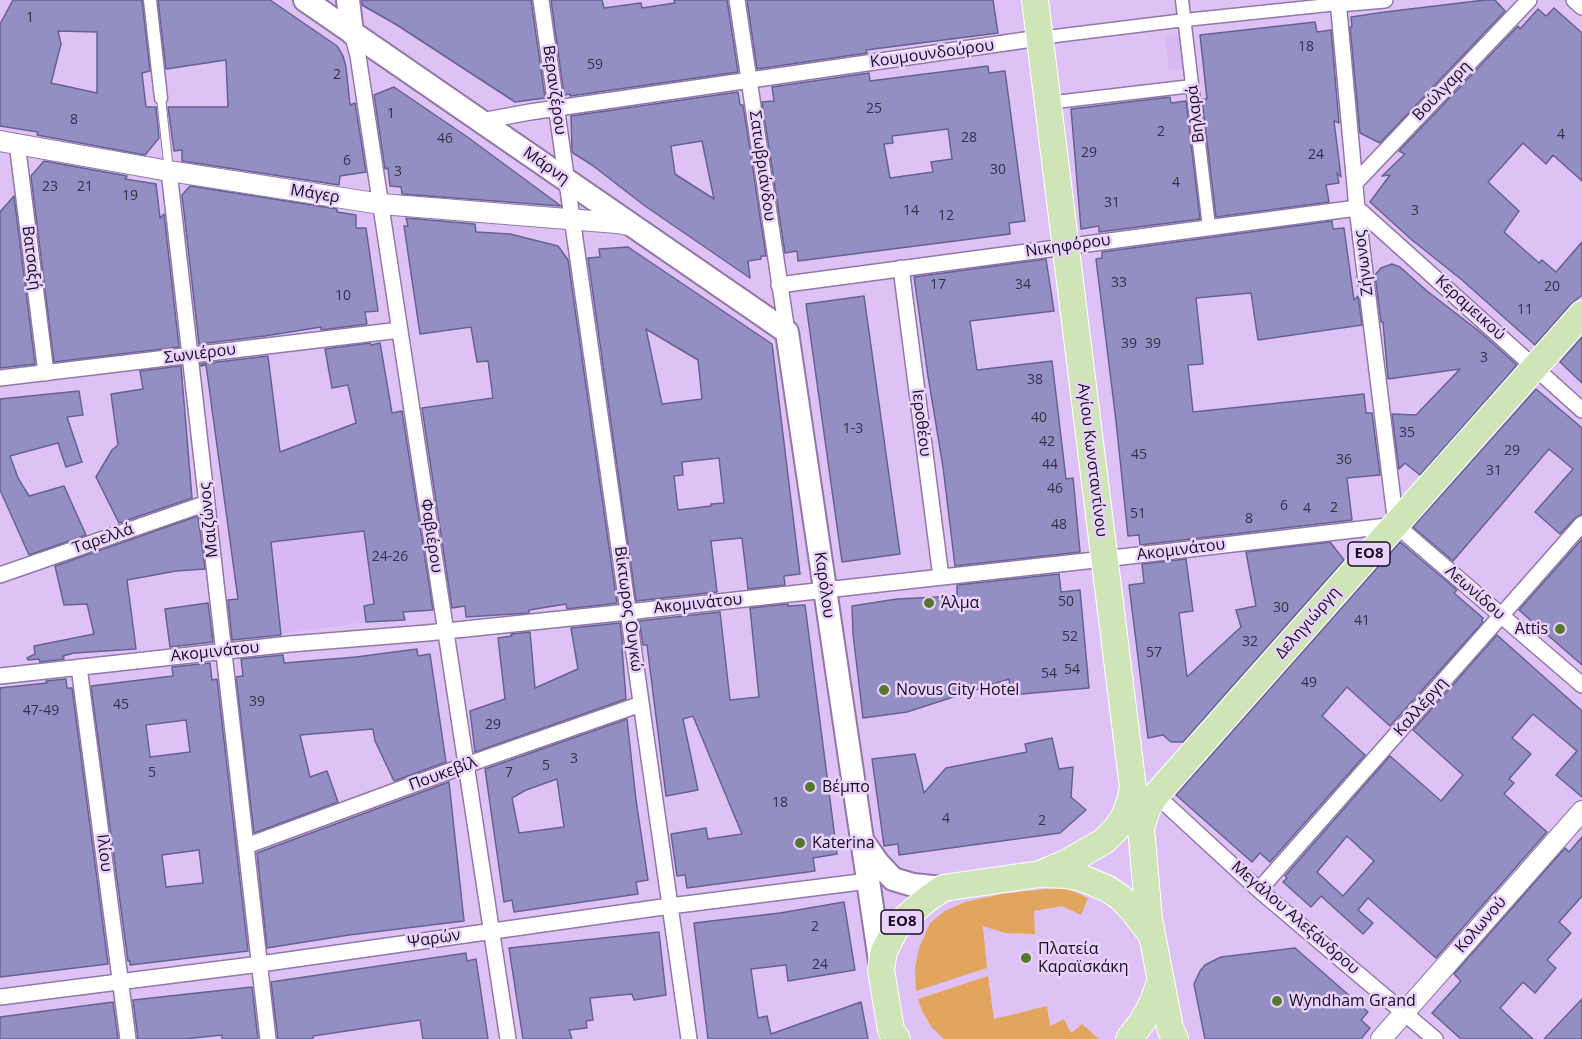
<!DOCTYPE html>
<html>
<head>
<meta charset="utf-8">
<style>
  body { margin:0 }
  canvas { display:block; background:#dec2f6 }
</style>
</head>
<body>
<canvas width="1582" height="1039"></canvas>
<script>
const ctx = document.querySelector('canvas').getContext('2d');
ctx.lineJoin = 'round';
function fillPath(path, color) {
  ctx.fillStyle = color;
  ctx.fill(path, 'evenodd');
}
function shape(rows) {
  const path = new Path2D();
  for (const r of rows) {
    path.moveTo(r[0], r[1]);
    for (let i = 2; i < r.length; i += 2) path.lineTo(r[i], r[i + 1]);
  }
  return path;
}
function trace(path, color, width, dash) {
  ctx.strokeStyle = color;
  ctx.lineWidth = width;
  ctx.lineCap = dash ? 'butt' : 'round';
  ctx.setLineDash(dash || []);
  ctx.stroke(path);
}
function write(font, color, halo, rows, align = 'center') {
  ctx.font = font + ' "Open Sans",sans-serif';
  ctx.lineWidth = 5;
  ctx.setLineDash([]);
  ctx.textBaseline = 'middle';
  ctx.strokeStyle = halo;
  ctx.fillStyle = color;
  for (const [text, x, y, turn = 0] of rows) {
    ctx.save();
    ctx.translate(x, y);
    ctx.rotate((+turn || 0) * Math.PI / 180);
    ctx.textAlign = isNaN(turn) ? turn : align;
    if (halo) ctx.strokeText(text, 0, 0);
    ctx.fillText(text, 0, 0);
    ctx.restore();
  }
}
fillPath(shape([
  [1187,34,1190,68,1169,70,1165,36],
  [357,482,374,604,364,606,366,622,281,634,226,510]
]), '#d8b8f3');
fillPath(shape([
  [1054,888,1065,888,1088,898,1081,915,1062,906,1034,911,1035,934,1005,933,983,926,987,968,916,991,915,968,919,948,930,923,945,911,965,902,1002,894],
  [988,976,994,1019,1047,1006,1050,1026,1064,1019,1071,1033,1082,1024,1099,1039,944,1039,932,1028,922,1011,918,999]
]), '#e2a55d');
const building = shape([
  [13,0,142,0,150,71,142,73,146,107,156,107,159,138,145,155,37,135,38,132,0,126,0,24,13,0],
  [58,31,97,32,97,93,51,83,61,44,58,31],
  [158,0,270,0,337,46,343,56,346,67,350,105,355,103,366,172,340,176,339,185,182,161,182,150,174,151,168,107,228,107,226,60,166,69,158,0],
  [362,0,531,0,545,98,515,102,397,25,362,5,362,0],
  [551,0,602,0,604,8,641,3,642,8,675,3,674,0,727,0,738,72,570,96,570,94,564,95,551,0],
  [747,0,993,0,998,33,866,50,867,53,757,69,747,0],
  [1485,0,1495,0,1505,11,1380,143,1360,133,1350,27,1352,27,1351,17,1385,12,1485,0],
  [1554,8,1582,33,1582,181,1553,155,1546,164,1523,143,1488,182,1519,211,1504,232,1539,263,1542,260,1556,272,1582,242,1582,295,1571,304,1535,345,1462,280,1412,240,1370,202,1390,175,1382,176,1405,154,1399,151,1518,26,1520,29,1538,9,1546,16,1554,8],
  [1315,22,1317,32,1331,30,1339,123,1334,121,1341,177,1337,173,1339,183,1326,185,1329,202,1216,217,1202,99,1207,99,1200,35,1315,22],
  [988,66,989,73,1005,71,1025,221,1009,223,1010,234,798,261,797,251,785,253,762,102,774,101,772,87,869,73,870,81,988,66],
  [948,129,952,159,931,162,933,172,890,178,884,144,893,143,892,136,948,129],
  [394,87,466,136,561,206,402,194,401,187,390,186,388,168,385,169,374,95,394,87],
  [738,92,740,105,743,105,766,256,761,256,761,259,748,261,750,278,645,206,592,165,573,153,572,151,571,116,738,92],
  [702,141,714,199,675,174,671,146,702,141],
  [1170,97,1171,103,1186,101,1200,219,1099,232,1099,226,1081,229,1071,109,1170,97],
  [44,161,127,176,125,179,156,184,160,218,164,214,179,347,54,362,31,176,44,161],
  [190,186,337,209,337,212,356,215,356,228,366,228,378,311,365,312,367,324,321,330,321,327,265,336,199,344,182,195,190,186],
  [14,196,35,364,0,368,0,212,14,196],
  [406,218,475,224,476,232,510,234,558,246,568,260,617,603,567,609,566,604,529,610,529,613,466,617,465,606,452,608,422,408,493,398,488,361,477,362,471,327,420,334,404,226,408,226,406,218],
  [1332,221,1333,229,1344,228,1354,300,1358,296,1362,325,1258,340,1251,293,1196,298,1203,364,1188,365,1193,412,1364,394,1366,413,1372,413,1380,475,1347,478,1352,520,1140,545,1139,535,1128,536,1116,421,1096,259,1102,258,1102,252,1332,221],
  [628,247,772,344,800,574,784,576,785,585,748,589,742,538,711,541,717,592,636,601,588,258,600,257,599,249,628,247],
  [646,329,698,360,702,399,662,404,646,329],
  [719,458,724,503,711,504,711,506,678,510,674,476,683,475,682,462,719,458],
  [1046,259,1054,311,970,321,977,370,1052,361,1066,479,1073,478,1080,552,955,566,943,467,928,376,914,277,1046,259],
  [1392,264,1400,267,1427,291,1480,332,1517,365,1420,475,1405,463,1399,469,1392,414,1416,415,1460,369,1388,379,1383,322,1381,322,1375,275,1381,268,1392,264],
  [864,296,900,554,842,562,806,304,864,296],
  [1582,337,1582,383,1560,362,1582,337],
  [370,343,371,345,380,343,392,413,402,411,433,610,403,612,405,620,366,622,364,606,374,604,364,531,271,542,281,635,232,640,228,600,238,599,206,365,201,366,201,364,268,356,280,452,356,423,348,385,332,388,325,349,370,343],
  [181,366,192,498,119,523,96,477,112,450,118,445,111,394,143,389,140,371,181,366],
  [1536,389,1582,428,1582,514,1575,518,1560,534,1535,512,1573,469,1549,449,1453,561,1413,527,1536,389],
  [79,391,83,415,67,417,82,462,66,467,58,443,10,456,18,478,29,496,64,486,86,535,29,555,0,490,0,399,79,391],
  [198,516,205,569,176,571,127,580,136,649,74,653,63,656,64,659,40,662,39,659,28,660,27,658,35,654,34,646,94,634,87,604,64,605,55,566,198,516],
  [1582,539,1582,665,1519,610,1582,539],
  [1330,542,1344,560,1183,742,1171,742,1163,735,1148,738,1129,585,1144,583,1142,564,1186,559,1193,611,1179,613,1187,677,1241,627,1236,610,1256,606,1246,552,1330,542],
  [1400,542,1457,590,1454,593,1483,618,1482,621,1483,622,1390,726,1347,687,1322,716,1365,755,1270,862,1260,853,1252,862,1176,795,1400,542],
  [1059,574,1061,592,1080,590,1089,688,1011,695,1009,679,907,712,863,718,853,634,852,606,897,599,957,596,957,585,1059,574],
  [208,603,213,642,170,647,165,609,208,603],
  [788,604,788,606,805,605,837,854,813,858,815,871,687,888,685,875,677,876,671,834,706,828,708,839,742,834,693,716,683,719,698,790,666,796,647,645,643,645,639,621,720,612,730,700,759,697,750,608,788,604],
  [620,623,623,648,622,648,626,699,475,752,470,711,505,699,498,638,512,636,511,634,530,632,535,688,578,669,571,628,620,623],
  [1497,635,1582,711,1582,797,1556,775,1577,751,1533,714,1512,738,1531,754,1509,779,1514,783,1504,794,1547,832,1436,958,1368,898,1358,910,1373,923,1363,934,1321,896,1311,907,1283,882,1287,878,1285,876,1390,756,1441,801,1463,775,1413,730,1497,635],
  [1347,836,1374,861,1343,896,1317,872,1347,836],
  [417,649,418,656,430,654,446,762,394,781,375,741,373,729,300,735,310,777,327,771,338,802,254,833,236,677,243,676,241,659,283,655,284,663,356,657,417,649],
  [210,663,212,680,217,679,248,951,130,965,130,961,128,961,91,686,173,676,172,667,210,663],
  [186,720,190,752,150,757,146,725,186,720],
  [199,850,203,883,166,887,162,855,199,850],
  [66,679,67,688,72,688,108,964,0,977,0,688,47,683,46,681,66,679],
  [627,719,636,800,648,880,636,882,638,894,514,912,512,900,504,902,485,769,627,719],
  [557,779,564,827,519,833,512,798,526,790,557,779],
  [1052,738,1059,769,1073,767,1071,797,1086,810,1060,833,899,855,898,844,884,846,872,759,915,754,924,793,946,768,1027,752,1025,744,1052,738],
  [449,782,464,921,349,935,267,948,257,853,449,782],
  [1582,837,1582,896,1559,922,1571,933,1547,960,1556,968,1535,993,1523,982,1500,1008,1533,1039,1461,1039,1432,1013,1461,981,1454,974,1565,848,1569,852,1582,837],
  [844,902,855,970,788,981,786,965,751,969,758,1018,767,1016,771,1034,861,1002,868,1039,708,1039,694,923,780,913,844,902],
  [659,932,666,995,634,1000,632,994,590,998,593,1020,586,1021,587,1028,569,1030,572,1039,523,1039,509,948,659,932],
  [1295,948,1368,1012,1361,1020,1370,1028,1361,1039,1205,1039,1194,984,1200,971,1205,965,1221,957,1295,948],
  [466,953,467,961,476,959,488,1039,423,1039,420,1020,313,1036,313,1039,278,1039,271,982,466,953],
  [252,987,258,1039,222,1039,222,1035,184,1039,138,1039,133,1000,252,987],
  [1582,999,1582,1039,1544,1039,1582,999],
  [113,1002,118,1039,0,1039,0,1017,113,1002]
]);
fillPath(building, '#948fc3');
trace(building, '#676192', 1.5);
const service = shape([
  [161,98,169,171]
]);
const pedestrian = shape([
  [150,0,161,98],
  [1182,0,1209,227],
  [1039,38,1185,20,1338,4],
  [1047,103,1192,86]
]);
const minor = shape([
  [541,0,689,1039],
  [737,0,787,332],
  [1338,0,1357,208,1396,525],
  [1574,0,1582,7],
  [1338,4,1385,0],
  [352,33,358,56,508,1039],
  [481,121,530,112,1039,38],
  [17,143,46,373],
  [169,171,268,1039],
  [1355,183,1529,0],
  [1357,208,1582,410],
  [901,268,941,577],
  [779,285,1357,208],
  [0,378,400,330],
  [1396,525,1582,685],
  [0,575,207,503],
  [79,667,128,1039],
  [0,676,290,644,427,633,628,612,1104,559,1396,525],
  [1156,795,1259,890,1435,1039],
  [246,846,466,765,641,704],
  [1259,890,1582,524],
  [0,997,260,964,670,906,868,881]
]);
const tertiary = shape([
  [0,141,169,171,381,204,617,223,633,226],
  [1381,1039,1582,811]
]);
const secondary = shape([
  [305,0,787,332,881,968],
  [348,0,352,33],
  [864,843,878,863,893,879,913,885,943,888]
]);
const primary = shape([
  [1035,0,1133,788,1130,801,1125,815,1116,829,1104,841,1066,863,1040,874],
  [897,1039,891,1030,881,970,884,951,895,930,903,920,926,900,943,888,1040,874,1066,875,1082,878,1108,889,1120,897,1130,907,1151,934],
  [1129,1039,1142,1022,1152,1004,1160,982],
  [1175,1039,1170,1028,1149,919,1141,828,1147,809,1156,795,1582,314]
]);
trace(service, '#9277a7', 10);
trace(pedestrian, '#9277a7', 15);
trace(minor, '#9277a7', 18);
trace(tertiary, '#9277a7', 22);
trace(secondary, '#9277a7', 26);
trace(primary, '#fff', 28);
trace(service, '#fff', 8);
trace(pedestrian, '#fff', 12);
trace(minor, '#fff', 15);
trace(tertiary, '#fff', 20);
trace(secondary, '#fff', 22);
trace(primary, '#cfe4b7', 26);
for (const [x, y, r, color] of [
  [929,603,6,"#57772d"],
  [1560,629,6,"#57772d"],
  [884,690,6,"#57772d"],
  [810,787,6,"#57772d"],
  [800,843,6,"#57772d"],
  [1026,958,6,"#57772d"],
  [1277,1001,6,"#57772d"]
]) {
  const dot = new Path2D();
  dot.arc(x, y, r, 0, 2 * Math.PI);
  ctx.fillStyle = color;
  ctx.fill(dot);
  trace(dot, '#e8d2fc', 2);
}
write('14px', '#382e49', null, [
  ["1",30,18],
  ["18",1306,47],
  ["59",595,65],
  ["2",337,75],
  ["25",874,109],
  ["1",391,114],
  ["8",74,120],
  ["2",1161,132],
  ["4",1561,135],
  ["28",969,138],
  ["46",445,139],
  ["29",1089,153],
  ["24",1316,155],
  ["6",347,161],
  ["30",998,170],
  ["3",398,172],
  ["4",1176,183],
  ["23",50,187],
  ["21",85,187],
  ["19",130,196],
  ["31",1112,203],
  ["14",911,211],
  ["3",1415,211],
  ["12",946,216],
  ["33",1119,283],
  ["17",938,285],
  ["34",1023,285],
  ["20",1552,287],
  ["10",343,296],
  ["11",1525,310],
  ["39",1129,344],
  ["39",1153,344],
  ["3",1484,358],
  ["38",1035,380],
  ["40",1039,418],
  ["1-3",853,429],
  ["35",1407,433],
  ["42",1047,442],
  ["29",1512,451],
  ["45",1139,455],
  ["36",1344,460],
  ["44",1050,465],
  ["31",1494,471],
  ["46",1055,489],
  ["6",1284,506],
  ["2",1334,508],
  ["4",1307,509],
  ["51",1138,514],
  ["8",1249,519],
  ["48",1059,525],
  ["24-26",390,557],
  ["50",1066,602],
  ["30",1281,608],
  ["41",1362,621],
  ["52",1070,637],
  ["32",1250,642],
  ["57",1154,653],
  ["54",1072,670],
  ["54",1049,674],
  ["49",1309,683],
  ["39",257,702],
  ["45",121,705],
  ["47-49",41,711],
  ["29",493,725],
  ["3",574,759],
  ["5",546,766],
  ["5",152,773],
  ["7",509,773],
  ["18",780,803],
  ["4",946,819],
  ["2",1042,821],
  ["2",815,927],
  ["24",820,965]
]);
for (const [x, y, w] of [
  [1369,554,42],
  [902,922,42]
]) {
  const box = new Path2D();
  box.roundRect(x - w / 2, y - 12, w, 24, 4.5);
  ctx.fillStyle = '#e8d2fc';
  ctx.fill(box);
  trace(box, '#190e20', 1.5);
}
write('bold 15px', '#190e20', null, [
  ["ΕΟ8",1369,554],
  ["ΕΟ8",902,922]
]);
write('16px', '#190e20', '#e8d2fc', [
  ["Κουμουνδούρου",932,54,-8],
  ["Βερανζέρου",554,90,82],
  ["Βούλγαρη",1442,91,-46],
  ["Βηλαρά",1196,114,-97],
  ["Μάρνη",546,166,35],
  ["Σατωβριάνδου",762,166,82],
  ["Μάγερ",315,194,9],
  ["Νικηφόρου",1068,246,-8],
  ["Βατσαξή",31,258,83],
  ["Ζήνωνος",1364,263,-97],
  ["Κεραμεικού",1470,308,42],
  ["Σωνιέρου",200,354,-7],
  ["Ιεροθέου",921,423,83],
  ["Αγίου Κωνσταντίνου",1092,460,83],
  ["Μαιζώνος",209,520,-96],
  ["Φαβιέρου",431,536,81],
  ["Ταρελλά",103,539,-19],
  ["Ακομινάτου",1181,550,-7],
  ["Καρόλου",824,585,82],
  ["Λεωνίδου",1475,593,41],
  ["Ακομινάτου",698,604,-6],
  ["Βίκτωρος Ουγκώ",628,609,82],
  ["Δεληγιώργη",1308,623,-49],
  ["Ακομινάτου",215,652,-6],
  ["Καλλέργη",1421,707,-49],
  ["Πουκεβίλ",443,774,-20],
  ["Ιλίου",104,853,83],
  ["Μεγάλου Αλεξάνδρου",1295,918,41],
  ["Κολωνού",1481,925,-49],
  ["Ψαρών",434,939,-8]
]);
write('16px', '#190e20', '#e8d2fc', [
  ["Άλμα",941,603],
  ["Attis",1548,629,"right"],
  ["Novus City Hotel",896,690],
  ["Βέμπο",822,787],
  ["Katerina",812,843],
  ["Πλατεία",1038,949],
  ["Καραϊσκάκη",1038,967],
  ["Wyndham Grand",1289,1001]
], 'left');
</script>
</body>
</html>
